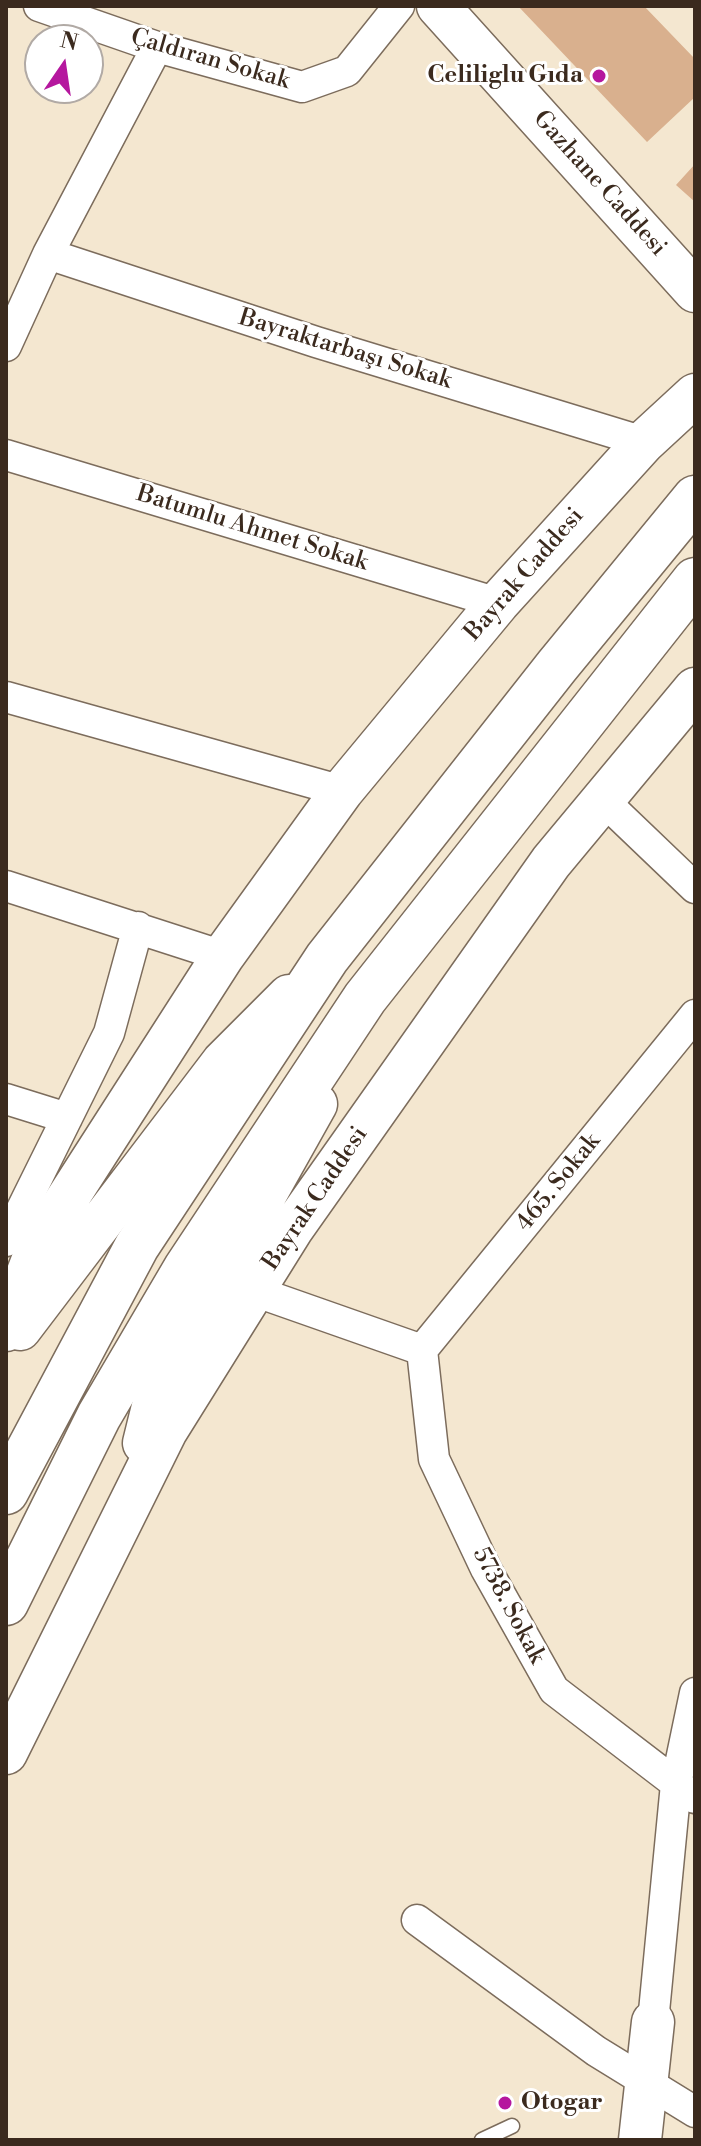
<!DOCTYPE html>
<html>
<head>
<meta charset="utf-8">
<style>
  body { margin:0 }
  #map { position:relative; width:701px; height:2146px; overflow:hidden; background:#f4e7d0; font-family:"Libre Bodoni",serif }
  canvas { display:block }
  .frame { position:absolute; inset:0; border:8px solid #3b2a1e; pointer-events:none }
  .north { position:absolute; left:24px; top:24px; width:80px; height:80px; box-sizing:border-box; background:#fff; border:2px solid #b1aaa5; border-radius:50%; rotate:13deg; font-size:22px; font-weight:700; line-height:32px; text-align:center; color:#3b2a1e }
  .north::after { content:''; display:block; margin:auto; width:28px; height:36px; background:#b5179e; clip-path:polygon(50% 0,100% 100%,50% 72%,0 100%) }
</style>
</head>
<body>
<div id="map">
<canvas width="701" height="2146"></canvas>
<div class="frame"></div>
<div class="north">N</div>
</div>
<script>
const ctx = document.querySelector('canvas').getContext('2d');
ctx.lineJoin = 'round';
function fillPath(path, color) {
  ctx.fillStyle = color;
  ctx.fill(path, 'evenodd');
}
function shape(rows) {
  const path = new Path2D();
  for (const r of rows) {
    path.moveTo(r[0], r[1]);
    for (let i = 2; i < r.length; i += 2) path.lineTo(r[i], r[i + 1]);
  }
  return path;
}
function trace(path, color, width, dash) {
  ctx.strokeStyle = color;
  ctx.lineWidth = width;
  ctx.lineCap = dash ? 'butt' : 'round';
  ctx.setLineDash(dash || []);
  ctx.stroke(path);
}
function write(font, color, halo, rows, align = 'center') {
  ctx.font = font + ' "Libre Bodoni",serif';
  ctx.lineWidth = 6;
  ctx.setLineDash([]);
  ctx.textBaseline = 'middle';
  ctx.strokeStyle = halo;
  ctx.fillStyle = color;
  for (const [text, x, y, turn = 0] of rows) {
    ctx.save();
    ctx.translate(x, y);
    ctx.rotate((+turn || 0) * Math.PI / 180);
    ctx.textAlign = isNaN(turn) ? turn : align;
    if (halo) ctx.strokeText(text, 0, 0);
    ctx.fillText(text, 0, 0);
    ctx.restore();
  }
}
fillPath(shape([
  [518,6,644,6,695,59,695,97,647,142],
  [695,164,695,202,676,185]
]), '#d9b08e');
const lane = shape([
  [482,2140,512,2126]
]);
const street = shape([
  [39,6,157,47,302,87,347,71,399,6],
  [48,254,316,342,644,442],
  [6,346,48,254,157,47],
  [6,455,498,603],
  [6,697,342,791],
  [603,800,695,888],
  [6,886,223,956],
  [6,1099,67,1118],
  [6,1241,109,1033,138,927],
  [254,1291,422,1350],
  [422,1350,434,1459,486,1569,554,1690,695,1798],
  [422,1350,695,1015],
  [417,1920,596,2051,695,2112],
  [653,2022,676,1784,695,1693]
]);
const secondary = shape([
  [438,6,695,291],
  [20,1329,223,1062,289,996],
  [6,1330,40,1241,223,956,342,791,498,603,644,442,695,395],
  [144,1443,158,1386,316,1104],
  [6,1753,166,1431,292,1229,551,862,695,689],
  [640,2140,653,2022]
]);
const highway = shape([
  [6,1492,137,1246,327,958,557,666,695,498],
  [6,1603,99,1416,186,1268,365,998,695,580]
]);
trace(lane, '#7c6c5c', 17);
trace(street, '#7c6c5c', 33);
trace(secondary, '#7c6c5c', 45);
trace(highway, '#7c6c5c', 47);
trace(lane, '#fff', 14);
trace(street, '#fff', 30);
trace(secondary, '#fff', 42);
trace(highway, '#fff', 44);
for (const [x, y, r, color] of [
  [599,76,8,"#b5179e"],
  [505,2103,8,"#b5179e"]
]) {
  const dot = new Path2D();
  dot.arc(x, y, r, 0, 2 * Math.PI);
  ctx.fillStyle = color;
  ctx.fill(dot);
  trace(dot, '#fff', 3);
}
write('24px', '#3b2a1e', '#fff', [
  ["Çaldıran Sokak",210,60,16],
  ["Gazhane Caddesi",599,184,48],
  ["Bayraktarbaşı Sokak",345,350,17],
  ["Batumlu Ahmet Sokak",252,529,17],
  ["Bayrak Caddesi",525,575,-49],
  ["465. Sokak",559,1183,-51],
  ["Bayrak Caddesi",316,1199,-56],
  ["5738. Sokak",508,1606,62]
]);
write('bold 24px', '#3b2a1e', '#fff', [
  ["Celiliglu Gıda",583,76],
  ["Otogar",521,2103,"left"]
], 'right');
</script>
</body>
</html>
